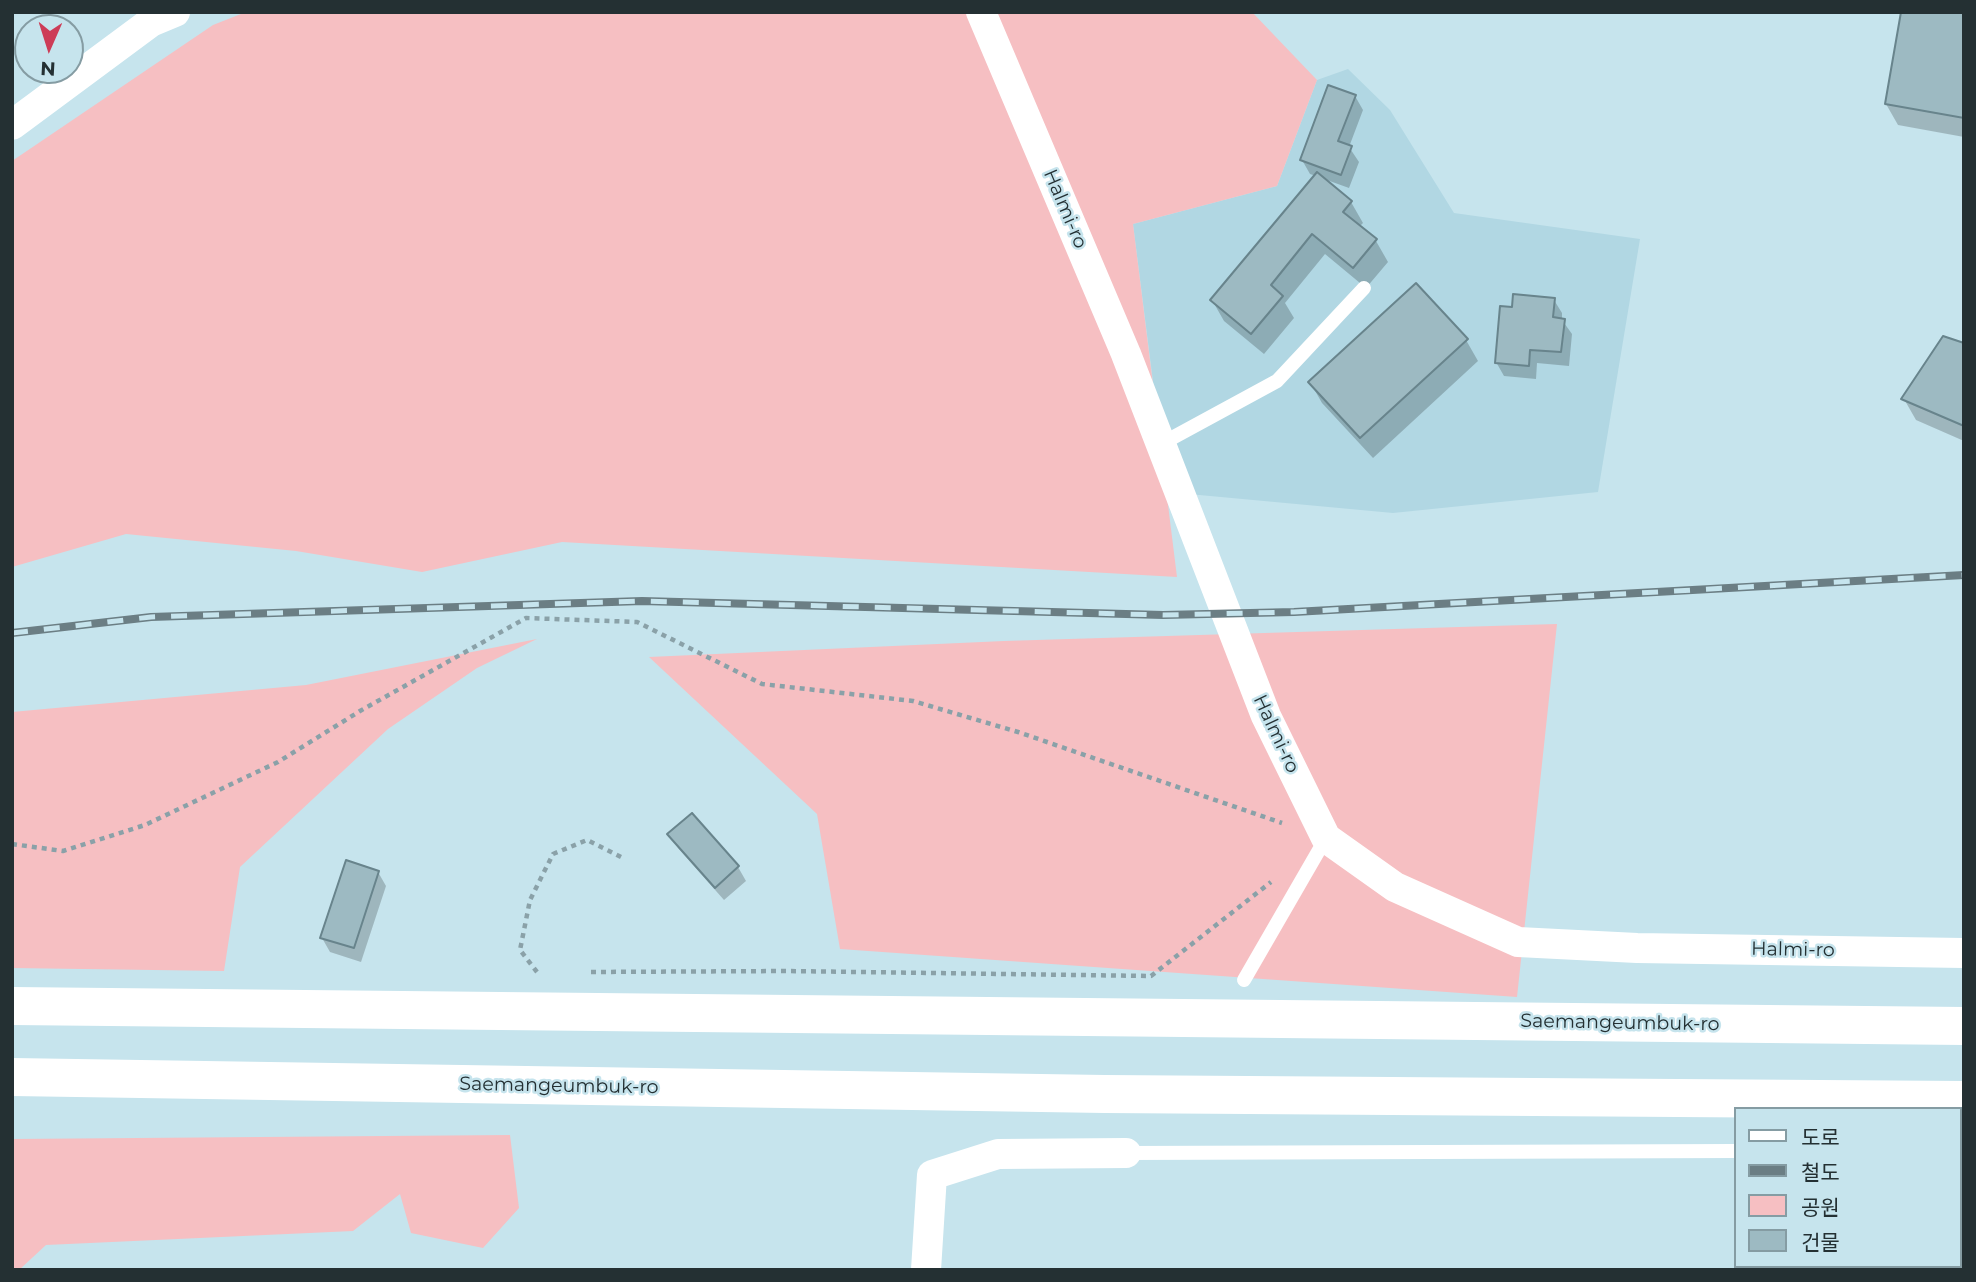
<!DOCTYPE html>
<html>
<head>
<meta charset="utf-8">
<style>
  body { margin:0 }
  #map { position:relative; width:1976px; height:1282px; overflow:hidden; background:#c6e4ed; font-family:Montserrat,"Noto Sans KR",sans-serif }
  canvas { display:block }
  .frame { position:absolute; inset:0; border:14px solid #243033; pointer-events:none }
  .legend { position:absolute; left:1734px; top:1107px; width:228px; height:161px; box-sizing:border-box; background:#c6e4ed; border:2px solid #859ca3; margin:0; padding:9px 12px; list-style:none; font-size:21px; color:#243033 }
  .legend li { display:flex; align-items:center; gap:14px; height:35px }
  .legend b { width:35px; border:2px solid #859ca3 }
  .north { position:absolute; left:14px; top:14px; width:70px; height:70px; box-sizing:border-box; background:#c6e4ed; border:2px solid #859ca3; border-radius:50%; rotate:183deg; font-size:19px; font-weight:700; line-height:28px; text-align:center; color:#243033 }
  .north::after { content:''; display:block; margin:auto; width:24px; height:32px; background:#cd3c57; clip-path:polygon(50% 0,100% 100%,50% 72%,0 100%) }
</style>
</head>
<body>
<div id="map">
<canvas width="1976" height="1282"></canvas>
<div class="frame"></div>
<ul class="legend">
<li><b style="height:9px;background:#fff"></b>도로</li>
<li><b style="height:9px;background:#6b7e84"></b>철도</li>
<li><b style="height:19px;background:#f6bfc2"></b>공원</li>
<li><b style="height:19px;background:#9dbac2"></b>건물</li>
</ul>
<div class="north">N</div>
</div>
<script>
const ctx = document.querySelector('canvas').getContext('2d');
ctx.lineJoin = 'round';
function fillPath(path, color) {
  ctx.fillStyle = color;
  ctx.fill(path, 'evenodd');
}
function shape(rows) {
  const path = new Path2D();
  for (const r of rows) {
    path.moveTo(r[0], r[1]);
    for (let i = 2; i < r.length; i += 2) path.lineTo(r[i], r[i + 1]);
  }
  return path;
}
function trace(path, color, width, dash) {
  ctx.strokeStyle = color;
  ctx.lineWidth = width;
  ctx.lineCap = dash ? 'butt' : 'round';
  ctx.setLineDash(dash || []);
  ctx.stroke(path);
}
function write(font, color, halo, rows, align = 'center') {
  ctx.font = font + ' Montserrat,sans-serif';
  ctx.lineWidth = 5;
  ctx.setLineDash([]);
  ctx.textBaseline = 'middle';
  ctx.strokeStyle = halo;
  ctx.fillStyle = color;
  for (const [text, x, y, turn = 0] of rows) {
    ctx.save();
    ctx.translate(x, y);
    ctx.rotate((+turn || 0) * Math.PI / 180);
    ctx.textAlign = isNaN(turn) ? turn : align;
    if (halo) ctx.strokeText(text, 0, 0);
    ctx.fillText(text, 0, 0);
    ctx.restore();
  }
}
fillPath(shape([
  [1348,69,1390,110,1454,213,1640,239,1598,492,1393,513,1167,492,1133,224,1277,186,1317,80]
]), '#b1d7e3');
fillPath(shape([
  [246,12,1252,12,1317,80,1277,186,1133,224,1177,577,562,542,422,572,296,551,126,534,12,567,12,161,213,25],
  [1557,624,1517,997,840,949,817,814,649,657,1004,641],
  [537,639,477,668,388,729,240,867,224,971,12,968,12,712,306,685],
  [510,1135,519,1208,483,1248,411,1233,400,1194,353,1231,46,1245,19,1270,12,1270,12,1139]
]), '#f6bfc2');
fillPath(shape([
  [1903,12,1964,15,1964,137,1898,125,1886,104],
  [1355,96,1363,110,1349,147,1359,162,1349,188,1324,179,1351,202,1363,223,1359,227,1376,241,1388,262,1366,288,1325,254,1285,303,1294,318,1264,354,1224,321,1212,300,1316,176,1310,174,1302,160],
  [1554,300,1562,313,1562,320,1572,334,1569,366,1537,363,1536,379,1504,376,1496,362,1513,309],
  [1466,340,1478,361,1373,458,1322,403,1310,382],
  [1964,345,1964,441,1916,420,1904,399],
  [691,815,738,867,746,881,724,900,678,848,670,834],
  [378,872,386,886,361,962,330,952,322,938]
]), '#0003');
const building = shape([
  [1901,12,1964,13,1964,118,1885,104,1901,12],
  [1328,85,1356,95,1338,141,1352,146,1341,175,1300,160,1328,85],
  [1317,172,1352,201,1343,212,1377,239,1353,268,1312,234,1271,285,1283,296,1251,334,1210,300,1317,172],
  [1416,283,1468,339,1360,438,1308,382,1416,283],
  [1513,294,1555,298,1553,317,1565,319,1561,352,1530,350,1529,366,1495,363,1500,306,1512,307,1513,294],
  [1943,336,1964,343,1964,426,1901,399,1943,336],
  [692,813,739,866,715,888,667,834,692,813],
  [346,860,379,871,354,948,320,938,346,860]
]);
fillPath(building, '#9dbac2');
trace(building, '#68848c', 2);
trace(shape([
  [12,844,63,851,145,825,278,762,360,711,526,618,637,622,762,684,913,701,1018,732,1282,823],
  [537,972,520,950,530,900,553,854,587,840,621,857],
  [591,972,786,971,1151,976,1271,882]
]), '#8aa1a8', 4.5, [5, 5]);
trace(shape([
  [1161,444,1277,381,1364,288],
  [1244,980,1326,838],
  [1960,1150,1964,1150],
  [1126,1153,1736,1151]
]), '#fff', 14);
trace(shape([
  [981,12,1126,354,1266,716,1326,838,1395,887,1518,942,1637,948,1964,953],
  [12,125,151,22,175,12],
  [926,1270,932,1175,998,1154,1126,1153]
]), '#fff', 30);
trace(shape([
  [12,1006,1964,1026],
  [12,1077,1105,1094,1964,1100]
]), '#fff', 38);
const rail = shape([
  [12,633,151,617,642,601,1163,615,1294,612,1964,575]
]);
trace(rail, '#6b7e84', 8);
trace(rail, '#c6e4ed', 5, [16]);
write('19px', '#243033', '#c6e4ed', [
  ["Halmi-ro",1065,209,67],
  ["Halmi-ro",1276,734,65],
  ["Halmi-ro",1793,950,1],
  ["Saemangeumbuk-ro",1620,1023,1],
  ["Saemangeumbuk-ro",559,1086,1]
]);
</script>
</body>
</html>
